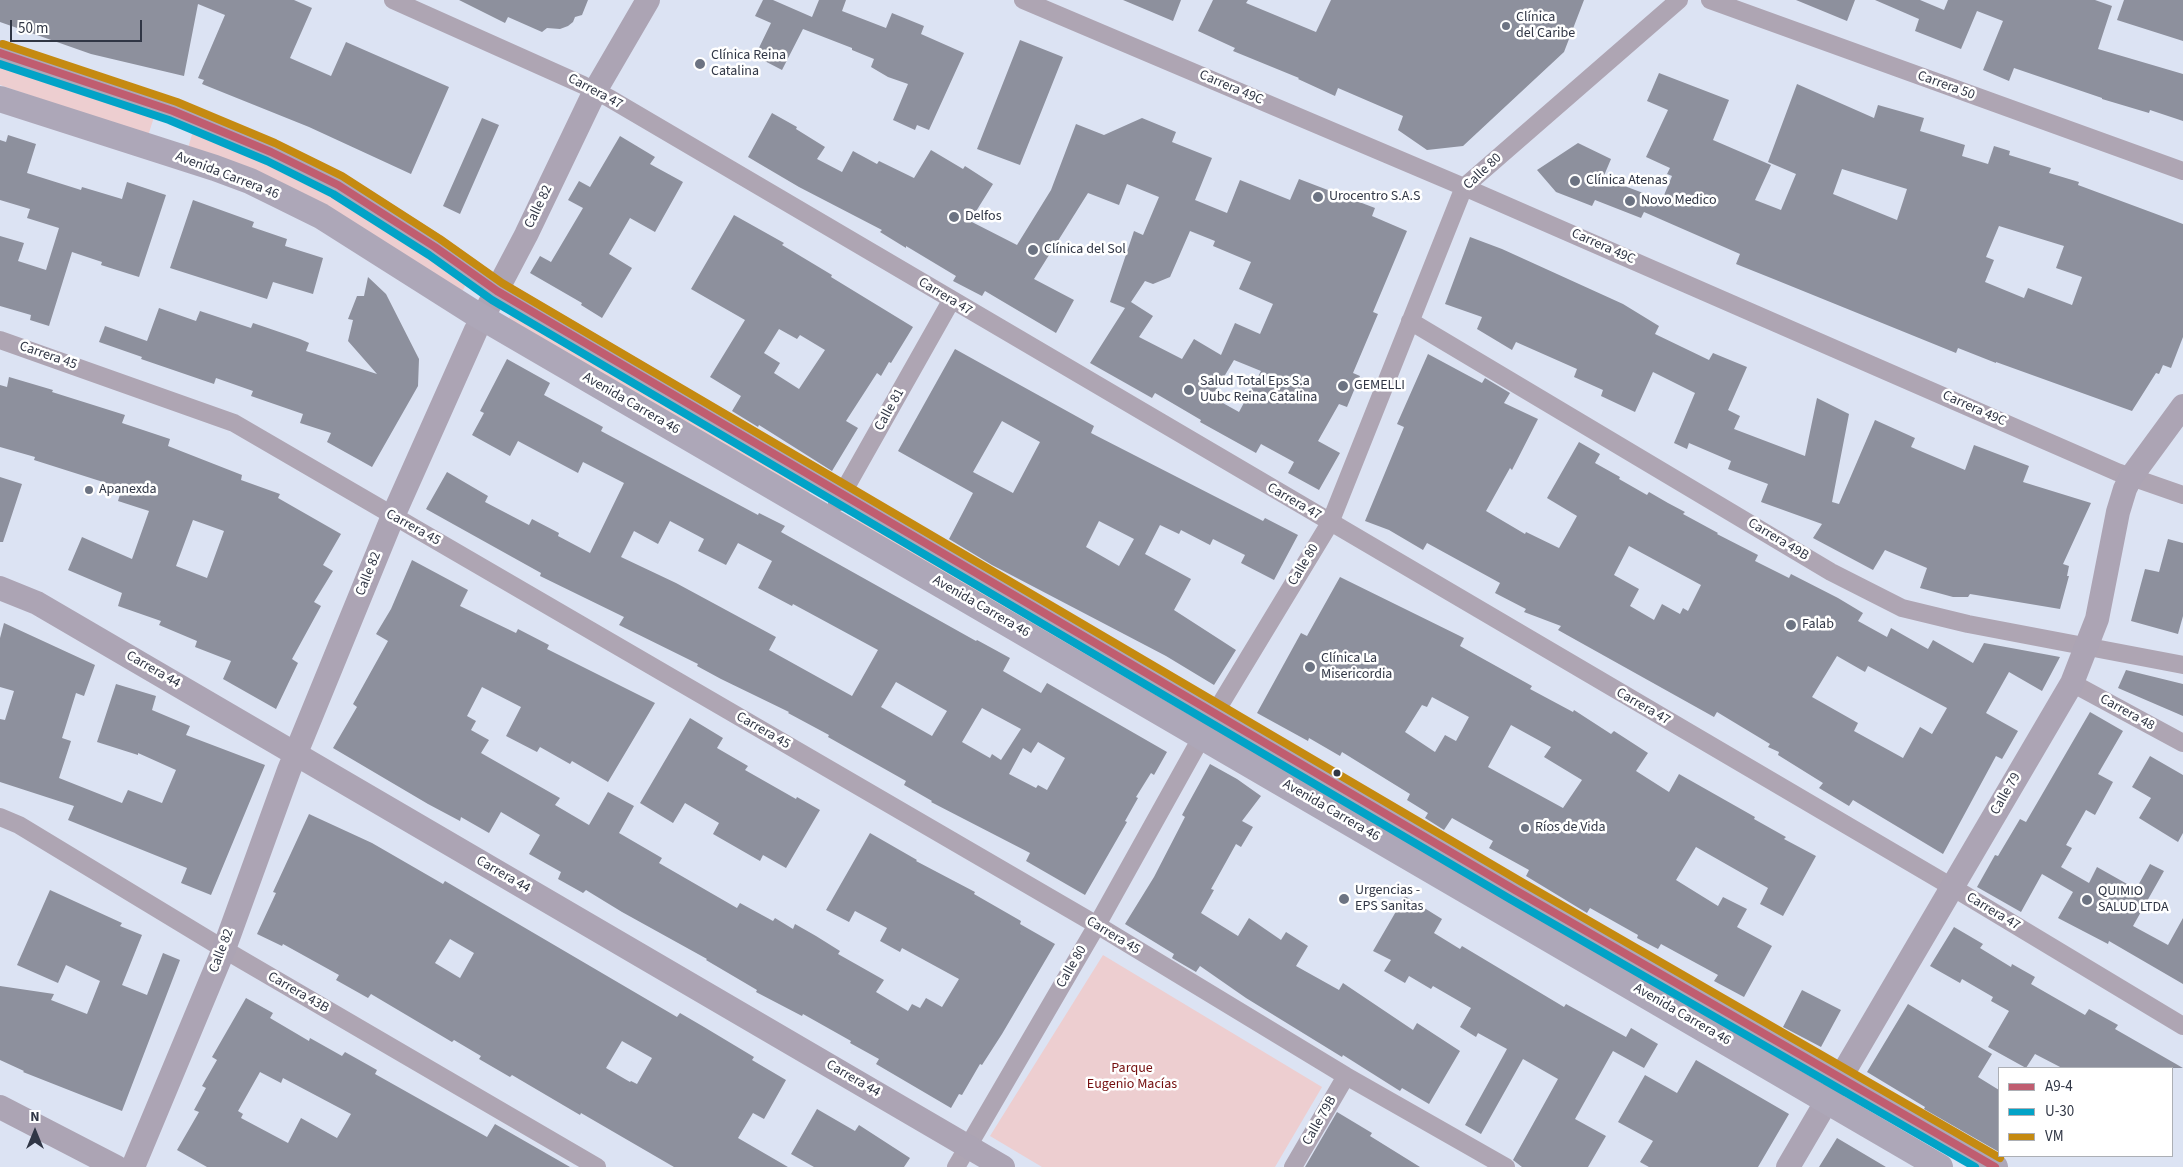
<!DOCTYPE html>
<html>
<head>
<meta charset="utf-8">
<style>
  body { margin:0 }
  #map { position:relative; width:2183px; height:1167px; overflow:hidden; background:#dce3f3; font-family:"Source Sans 3",sans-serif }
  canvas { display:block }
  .legend { position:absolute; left:1998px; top:1067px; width:175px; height:90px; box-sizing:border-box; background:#fff; border:1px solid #acafb5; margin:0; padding:6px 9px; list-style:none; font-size:15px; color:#303645 }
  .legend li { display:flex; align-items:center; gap:10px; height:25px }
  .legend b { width:25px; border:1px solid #acafb5 }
  .north { position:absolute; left:10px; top:1107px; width:50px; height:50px; -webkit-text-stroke:4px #fff; paint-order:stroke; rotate:0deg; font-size:14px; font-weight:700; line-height:20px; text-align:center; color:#303645 }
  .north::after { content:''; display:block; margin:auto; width:18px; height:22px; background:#303645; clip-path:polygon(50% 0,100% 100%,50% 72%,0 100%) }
  .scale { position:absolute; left:10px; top:20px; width:132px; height:22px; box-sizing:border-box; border:2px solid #303645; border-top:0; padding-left:6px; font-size:15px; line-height:18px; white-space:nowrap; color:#303645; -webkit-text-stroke:4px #fff; paint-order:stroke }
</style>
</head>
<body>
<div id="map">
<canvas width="2183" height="1167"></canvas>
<ul class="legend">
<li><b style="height:6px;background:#c05d70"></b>A9-4</li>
<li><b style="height:6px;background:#02a3c7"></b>U-30</li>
<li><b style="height:6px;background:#c58a11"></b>VM</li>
</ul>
<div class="north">N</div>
<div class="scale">50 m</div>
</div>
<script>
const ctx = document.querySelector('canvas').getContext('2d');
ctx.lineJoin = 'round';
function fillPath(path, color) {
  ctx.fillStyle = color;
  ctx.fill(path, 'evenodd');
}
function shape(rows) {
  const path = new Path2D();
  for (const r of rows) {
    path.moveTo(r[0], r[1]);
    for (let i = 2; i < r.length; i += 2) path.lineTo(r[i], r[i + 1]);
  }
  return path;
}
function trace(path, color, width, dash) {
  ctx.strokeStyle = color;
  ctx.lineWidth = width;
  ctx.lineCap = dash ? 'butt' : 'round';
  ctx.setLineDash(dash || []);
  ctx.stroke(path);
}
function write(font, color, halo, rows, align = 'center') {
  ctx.font = font + ' "Source Sans 3",sans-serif';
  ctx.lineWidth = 5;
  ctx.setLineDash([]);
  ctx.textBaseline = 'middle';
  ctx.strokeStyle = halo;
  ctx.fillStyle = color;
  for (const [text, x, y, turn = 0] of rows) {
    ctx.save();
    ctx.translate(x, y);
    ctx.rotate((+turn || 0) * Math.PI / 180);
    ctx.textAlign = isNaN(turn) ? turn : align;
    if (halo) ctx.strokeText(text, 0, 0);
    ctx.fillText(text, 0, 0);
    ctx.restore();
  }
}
fillPath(shape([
  [0,65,154,117,148,136,0,85],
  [193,131,309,181,467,281,461,295,188,148],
  [512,313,811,490,806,498,507,321],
  [858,514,1184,702,1180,709,854,521],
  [1103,955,1322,1087,1275,1167,1042,1167,990,1136]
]), '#edced0');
fillPath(shape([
  [0,0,294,0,312,8,290,58,331,76,346,42,449,87,411,174,309,127,202,84,204,80,198,78,225,15,198,4,184,76,91,54,0,22],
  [459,0,588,0,582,15,575,17,573,22,568,26,560,29,547,28,542,32,508,17,505,23],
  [763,0,773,0,812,17,819,0,846,0,842,11,886,28,892,13,924,26,921,34,964,53,929,130,917,125,915,130,893,120,908,84,888,77,871,67,874,59,852,50,852,48,803,29,782,70,755,56,771,23,755,16],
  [1123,0,1181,0,1173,21],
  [1213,0,1248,0,1246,3,1316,32,1331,0,1584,0,1564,52,1463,146,1427,150,1398,130,1403,116,1338,88,1335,96,1298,79,1299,78,1233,51,1235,48,1198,31],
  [1796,0,1855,0,1847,21],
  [1875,0,1920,0,1944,10,1948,0,2095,0,2112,6,2098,49,2183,74,2183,121,2150,110,2149,113,2102,99,2102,98,2014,68,2009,81,1983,70,2003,21,1977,11,1961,49,1915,31,1919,19],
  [2124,0,2183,0,2183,41,2117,20],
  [1020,40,1063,57,1020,165,977,149],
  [1659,73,1729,100,1713,140,1771,165,1755,200,1781,210,1796,174,1768,162,1797,84,1874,118,1878,105,1924,118,1920,131,1965,145,1962,156,1988,164,1994,146,2010,151,2009,155,2051,168,2049,173,2079,182,2078,185,2183,224,2183,337,2171,368,2163,365,2159,374,2156,373,2132,411,1996,362,1996,363,1958,348,1956,353,1776,280,1736,264,1740,254,1644,212,1641,218,1595,200,1592,206,1556,192,1537,170,1578,143,1611,159,1603,178,1662,200,1672,176,1667,174,1670,168,1646,157,1668,110,1647,101],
  [1842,169,1907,189,1897,220,1833,194],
  [1999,226,2064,246,2056,268,2082,277,2072,305,2028,288,2024,298,1985,282,1994,260,1986,257],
  [772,113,797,127,796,129,825,147,817,159,842,172,853,151,877,164,879,161,914,178,931,150,963,169,965,166,993,184,970,221,1017,245,1051,190,1076,124,1104,135,1142,118,1176,132,1172,142,1212,158,1195,200,1227,213,1240,180,1290,200,1299,179,1375,208,1372,216,1407,231,1373,312,1378,314,1353,373,1360,376,1347,407,1339,404,1318,441,1340,453,1319,490,1288,473,1294,462,1261,444,1256,453,1200,422,1201,420,1155,393,1152,398,1090,363,1125,308,1110,302,1134,231,1143,235,1159,197,1127,184,1119,205,1088,193,1034,279,1074,300,1056,333,985,291,982,296,953,281,956,276,906,246,906,248,880,232,882,230,799,187,748,157],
  [1190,231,1215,241,1213,246,1251,262,1239,289,1273,304,1260,334,1235,323,1221,355,1194,339,1182,359,1139,337,1153,316,1131,302,1145,281,1153,284,1170,277],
  [1234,360,1261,371,1239,412,1212,397],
  [482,118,499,125,460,214,443,206],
  [8,135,36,144,27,173,81,190,82,187,122,199,127,182,166,195,139,277,101,265,102,262,72,252,49,326,30,320,31,315,0,306,0,236,24,243,18,261,46,270,59,228,27,218,30,209,0,200,0,140,6,142],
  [620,136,655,157,650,164,683,182,655,232,630,218,609,254,632,268,602,318,581,305,582,303,530,273,540,256,551,262,583,208,568,200,579,181,590,187],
  [193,200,254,222,252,227,287,239,285,246,323,258,313,294,273,282,267,299,170,268],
  [734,215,784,243,782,245,832,275,831,277,913,327,891,363,889,362,881,376,877,373,846,421,858,428,832,471,759,425,758,427,732,411,741,396,710,377,745,320,691,289],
  [779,329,797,339,800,335,825,350,799,389,774,373,780,363,764,353],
  [1470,237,1502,249,1623,304,1659,326,1655,334,1709,360,1713,353,1747,367,1728,410,1740,416,1734,429,1805,456,1817,398,1849,414,1832,502,1839,504,1875,420,1915,438,1911,447,1965,470,1974,445,2029,466,2023,482,2091,503,2063,564,2069,566,2067,576,2069,576,2060,609,1970,594,1968,597,1953,597,1920,588,1927,568,1885,550,1873,570,1813,538,1822,524,1761,502,1768,484,1728,469,1731,461,1689,443,1687,449,1674,443,1695,393,1653,372,1635,412,1601,396,1603,390,1574,377,1577,369,1516,342,1512,350,1477,329,1482,317,1445,304],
  [368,277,386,294,419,359,418,386,372,467,327,442,331,433,300,423,303,414,251,396,253,391,216,378,214,384,141,359,142,357,99,342,105,326,147,341,159,308,196,321,200,311,251,328,253,323,300,339,309,343,306,351,377,374,348,341,353,320,348,319,357,296,364,296],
  [955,349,1094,426,1091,433,1263,521,1265,518,1298,535,1274,580,1241,563,1245,555,1213,539,1210,545,1181,530,1179,534,1160,525,1145,554,1191,579,1174,610,1236,650,1214,685,1166,656,992,565,949,539,973,493,898,451],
  [1002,421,1040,442,1013,493,973,472],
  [1099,521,1134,539,1119,566,1086,547],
  [1428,354,1482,383,1485,378,1510,393,1504,403,1538,419,1512,470,1510,468,1486,511,1525,534,1526,532,1559,548,1567,534,1577,516,1547,498,1579,442,1600,454,1595,463,1620,477,1619,479,1647,495,1649,492,1668,503,1685,512,1683,514,1718,533,1717,534,1758,555,1755,561,1789,578,1791,574,1838,598,1863,613,1858,621,1887,637,1891,628,1928,649,1933,640,1973,663,1984,643,2060,657,2042,691,2009,672,1986,713,2018,731,2002,759,1996,756,1943,854,1853,800,1849,806,1819,788,1823,783,1778,755,1779,752,1768,747,1770,744,1717,712,1714,717,1558,630,1561,626,1524,612,1526,609,1495,593,1500,583,1427,543,1423,550,1389,530,1365,521,1404,427,1397,424],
  [1629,546,1701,585,1688,611,1683,608,1680,614,1662,604,1654,620,1630,606,1639,589,1614,575],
  [1837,656,1865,672,1868,666,1947,708,1932,734,1920,727,1903,758,1854,731,1858,723,1812,697],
  [507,359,550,383,544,395,603,427,601,431,758,515,759,513,785,526,781,532,976,641,977,640,1010,658,1003,671,1041,693,1047,683,1167,752,1154,775,1151,773,1136,797,1138,798,1125,821,1127,822,1085,895,1026,861,1030,853,931,802,932,801,904,785,906,781,828,737,829,735,788,713,789,712,721,679,697,666,698,664,619,625,624,617,540,576,541,573,426,509,447,472,488,496,485,502,529,525,532,519,559,533,558,536,590,553,624,483,583,462,578,473,518,441,510,456,472,435,484,413,480,411],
  [670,521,704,539,698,551,726,565,738,543,772,561,758,588,792,606,793,604,878,650,852,696,769,650,776,637,676,583,621,557,634,531,658,544],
  [896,682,947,711,932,736,881,707],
  [982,708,1021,729,1001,760,992,754,990,758,962,742],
  [1038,742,1065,758,1047,790,1038,785,1036,788,1009,774,1023,748,1031,753],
  [9,377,53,390,52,392,125,415,122,423,170,439,168,446,242,475,241,480,280,494,278,498,341,534,323,565,333,571,314,602,321,606,292,659,298,663,276,709,223,679,231,661,195,647,197,641,159,625,161,621,118,606,122,593,68,570,82,537,132,559,149,511,118,501,122,488,34,460,35,457,0,447,0,385,7,387],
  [193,520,224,531,207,578,176,566],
  [0,477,22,484,3,542,0,542],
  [2168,539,2183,543,2183,616,2178,634,2131,621,2145,569,2159,572],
  [412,560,468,590,460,606,516,633,518,629,549,645,547,649,655,703,608,782,572,761,570,764,540,747,537,752,506,736,521,707,482,687,467,716,476,721,471,730,489,740,481,753,560,798,555,805,589,825,608,792,634,806,619,833,662,858,659,863,737,908,740,903,773,921,775,918,793,929,795,924,816,936,840,951,838,954,884,980,876,992,908,1011,912,1004,920,1008,926,998,942,1007,959,979,902,948,900,952,880,941,887,928,855,911,849,922,826,910,870,833,917,860,916,861,975,892,974,894,1021,921,1020,924,1055,944,1002,1034,982,1065,980,1064,962,1095,959,1094,951,1108,876,1064,879,1059,850,1043,851,1041,803,1014,802,1016,756,992,757,990,706,960,707,959,622,912,586,890,583,893,558,879,561,872,529,854,540,835,501,812,489,833,461,817,460,821,428,804,333,748,357,707,353,704,388,641,376,634,391,609],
  [1340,577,1464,638,1460,646,1532,686,1530,689,1573,712,1574,710,1611,734,1614,731,1648,753,1636,771,1669,792,1679,774,1755,817,1754,819,1786,837,1784,839,1816,856,1783,916,1760,904,1768,888,1696,847,1676,880,1718,906,1723,897,1747,909,1737,927,1772,946,1744,997,1714,981,1718,975,1661,944,1658,949,1637,938,1638,935,1590,908,1587,913,1526,876,1529,870,1489,848,1493,841,1452,818,1444,830,1425,818,1428,813,1407,800,1410,794,1342,752,1340,756,1309,738,1308,741,1257,713,1301,633,1307,636],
  [1432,697,1469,717,1456,741,1445,735,1435,752,1405,732,1422,705,1427,707],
  [1511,725,1551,747,1544,757,1582,780,1563,808,1488,767],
  [4,623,95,665,84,696,76,693,62,738,71,741,59,778,122,803,128,790,162,803,176,770,138,753,138,755,97,742,116,684,156,696,152,710,190,726,186,735,265,765,211,895,181,883,187,868,68,820,74,806,0,782,0,719,5,720,14,691,0,687,0,638],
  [2126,670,2183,684,2183,716,2118,688],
  [2090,712,2123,731,2098,774,2113,782,2095,815,2086,810,2066,845,2072,848,2061,867,2089,883,2097,867,2136,889,2150,864,2164,871,2133,926,2168,945,2183,918,2183,984,2109,941,2108,944,2058,918,2073,892,2042,874,2021,912,1977,887,1995,855,1998,856,2020,819,2026,822],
  [690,718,723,738,717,748,748,766,745,770,796,799,797,797,820,810,786,868,763,855,760,861,713,834,719,823,685,803,673,823,640,803],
  [2150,756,2183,775,2183,833,2178,842,2139,818,2151,798,2132,787],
  [1210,764,1237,779,1261,796,1242,821,1253,827,1241,847,1236,844,1211,889,1214,890,1201,913,1238,936,1249,918,1281,940,1286,932,1308,946,1296,966,1339,990,1343,983,1413,1030,1417,1023,1460,1051,1429,1104,1402,1088,1400,1091,1343,1055,1342,1057,1246,998,1200,966,1196,972,1172,958,1174,954,1125,924,1154,877,1185,817,1182,815],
  [309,814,372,843,443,884,445,881,677,1017,680,1013,704,1027,754,1057,752,1060,786,1080,764,1119,753,1113,738,1138,788,1167,674,1167,581,1113,580,1115,512,1075,510,1077,479,1059,481,1056,454,1040,452,1042,371,994,368,998,336,980,339,975,283,944,282,946,257,934,276,893,273,892],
  [450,939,474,953,460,978,435,963],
  [622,1041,652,1058,637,1084,631,1081,630,1082,606,1068],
  [50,890,122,923,120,926,142,935,122,985,147,995,163,953,180,960,122,1111,23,1072,24,1071,0,1060,0,986,54,994,51,1000,87,1014,100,981,66,965,58,983,17,965],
  [1405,896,1442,919,1434,933,1460,949,1462,946,1564,1007,1566,1004,1626,1037,1631,1028,1658,1044,1644,1068,1613,1051,1575,1119,1606,1136,1588,1167,1522,1167,1513,1160,1558,1079,1523,1059,1481,1134,1465,1125,1507,1049,1478,1033,1476,1037,1460,1027,1471,1008,1433,986,1431,989,1409,976,1405,983,1384,971,1391,960,1373,951],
  [1954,927,1983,944,1980,948,2011,967,2012,964,2035,977,2031,984,2085,1015,2089,1009,2118,1025,2115,1029,2183,1068,2062,1068,2035,1054,2026,1068,1988,1047,2009,1011,1991,1001,1993,997,1962,979,1960,983,1930,966],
  [1802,990,1841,1010,1821,1047,1783,1027],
  [246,998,273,1013,270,1018,309,1041,310,1038,342,1056,345,1052,377,1070,375,1074,487,1137,495,1124,570,1167,207,1167,177,1150,199,1112,194,1110,206,1088,202,1086,217,1060,212,1057],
  [260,1072,281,1083,283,1078,351,1114,337,1138,301,1118,288,1143,241,1118,243,1114,238,1111],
  [1908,1004,1992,1054,1978,1077,1999,1090,1999,1152,1924,1109,1925,1107,1867,1072],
  [1696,1060,1789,1114,1758,1167,1649,1167,1640,1162,1653,1141,1618,1122,1645,1075,1677,1093],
  [817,1109,855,1131,859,1125,910,1158,904,1167,814,1167,791,1154],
  [1337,1112,1372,1133,1370,1136,1420,1167,1305,1167],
  [1837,1138,1886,1167,1819,1167]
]), '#8d909d');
trace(shape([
  [393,0,583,85,609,98,1952,887,2183,1026],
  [1023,0,1464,187,2117,472,2183,495],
  [1710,0,2183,171],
  [1410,321,1831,572,1902,608,1968,624,2183,665],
  [0,340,234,423,1097,925,1346,1076,1506,1167],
  [837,503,951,301],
  [2072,683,2183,743],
  [0,817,19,825,237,957,597,1167],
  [956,1167,1097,925,1215,713,1330,523,1464,187,1679,0],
  [1293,1167,1346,1076]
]), '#aea5b3', 18);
trace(shape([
  [0,588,37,603,1003,1167],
  [0,1107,116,1167],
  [133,1167,224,949,289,770,393,516,476,330,526,235,595,91,648,0],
  [1788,1167,2072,683,2097,619,2118,512,2125,489,2131,477,2183,406]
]), '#aca4b4', 24);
trace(shape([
  [0,53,173,111,271,152,338,185,435,247,497,291,1515,890,1995,1167],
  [0,99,215,168,250,181,321,216,471,311,1940,1167]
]), '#ada7b8', 26);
trace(shape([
  [0,53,173,111,271,152,338,185,435,247,497,291,1515,890,1995,1167]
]), '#c05d70', 8);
trace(shape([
  [0,64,169,120,267,161,333,194,429,255,492,300,1510,899,1975,1167]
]), '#02a3c7', 8);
trace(shape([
  [3,44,177,102,275,143,342,176,440,239,502,283,1520,881,2000,1158]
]), '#c58a11', 8);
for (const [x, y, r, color] of [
  [1506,26,5,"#6c7382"],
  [700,64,6,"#6c7382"],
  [1575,181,6,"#6c7382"],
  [1318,197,6,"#6c7382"],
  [1630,201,6,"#6c7382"],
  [954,217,6,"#6c7382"],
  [1033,250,6,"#6c7382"],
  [1343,386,6,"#6c7382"],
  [1189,390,6,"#6c7382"],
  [89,490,5,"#6c7382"],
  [1791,625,6,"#6c7382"],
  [1310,667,6,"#6c7382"],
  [1337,773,4.5,"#303645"],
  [1525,828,5,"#6c7382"],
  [1344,899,6,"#6c7382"],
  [2087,900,6,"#6c7382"]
]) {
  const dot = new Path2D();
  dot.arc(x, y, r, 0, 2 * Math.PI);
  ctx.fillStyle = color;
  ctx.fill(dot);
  trace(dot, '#fff', 2);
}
write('14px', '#303645', '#fff', [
  ["Clínica",1516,18],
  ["del Caribe",1516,34],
  ["Clínica Reina",711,56],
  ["Catalina",711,72],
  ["Clínica Atenas",1586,181],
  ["Urocentro S.A.S",1329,197],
  ["Novo Medico",1641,201],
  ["Delfos",965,217],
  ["Clínica del Sol",1044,250],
  ["Salud Total Eps S.a",1200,382],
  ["Uubc Reina Catalina",1200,398],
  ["GEMELLI",1354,386],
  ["Apanexda",99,490],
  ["Falab",1802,625],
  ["Clínica La",1321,659],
  ["Misericordia",1321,675],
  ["Ríos de Vida",1535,828],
  ["Urgencias -",1355,891],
  ["EPS Sanitas",1355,907],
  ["QUIMIO",2098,892],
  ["SALUD LTDA",2098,908]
], 'left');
write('14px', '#303645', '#fff', [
  ["Carrera 50",1946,86,20],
  ["Carrera 49C",1231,88,23],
  ["Carrera 47",595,92,28],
  ["Calle 80",1483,172,-43],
  ["Avenida Carrera 46",227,176,21],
  ["Calle 82",539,207,-64],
  ["Carrera 49C",1603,247,24],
  ["Carrera 47",945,297,31],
  ["Carrera 45",48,356,19],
  ["Avenida Carrera 46",631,404,30],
  ["Carrera 49C",1974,409,24],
  ["Calle 81",890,410,-61],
  ["Carrera 47",1294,502,30],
  ["Carrera 45",413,528,29],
  ["Carrera 49B",1778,540,31],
  ["Calle 80",1304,565,-59],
  ["Calle 82",369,574,-68],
  ["Avenida Carrera 46",981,607,30],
  ["Carrera 44",153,670,30],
  ["Carrera 47",1643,707,30],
  ["Carrera 48",2127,713,29],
  ["Carrera 45",763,731,30],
  ["Calle 79",2006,794,-60],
  ["Avenida Carrera 46",1331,811,30],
  ["Carrera 44",503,875,30],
  ["Carrera 47",1993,912,31],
  ["Carrera 45",1113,936,31],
  ["Calle 82",222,951,-69],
  ["Calle 80",1072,967,-60],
  ["Carrera 43B",298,993,30],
  ["Avenida Carrera 46",1682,1015,30],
  ["Carrera 44",853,1079,30],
  ["Calle 79B",1320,1121,-60]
]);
write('14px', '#740e0e', '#fff', [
  ["Parque",1132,1069],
  ["Eugenio Macías",1132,1085]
]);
</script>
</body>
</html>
